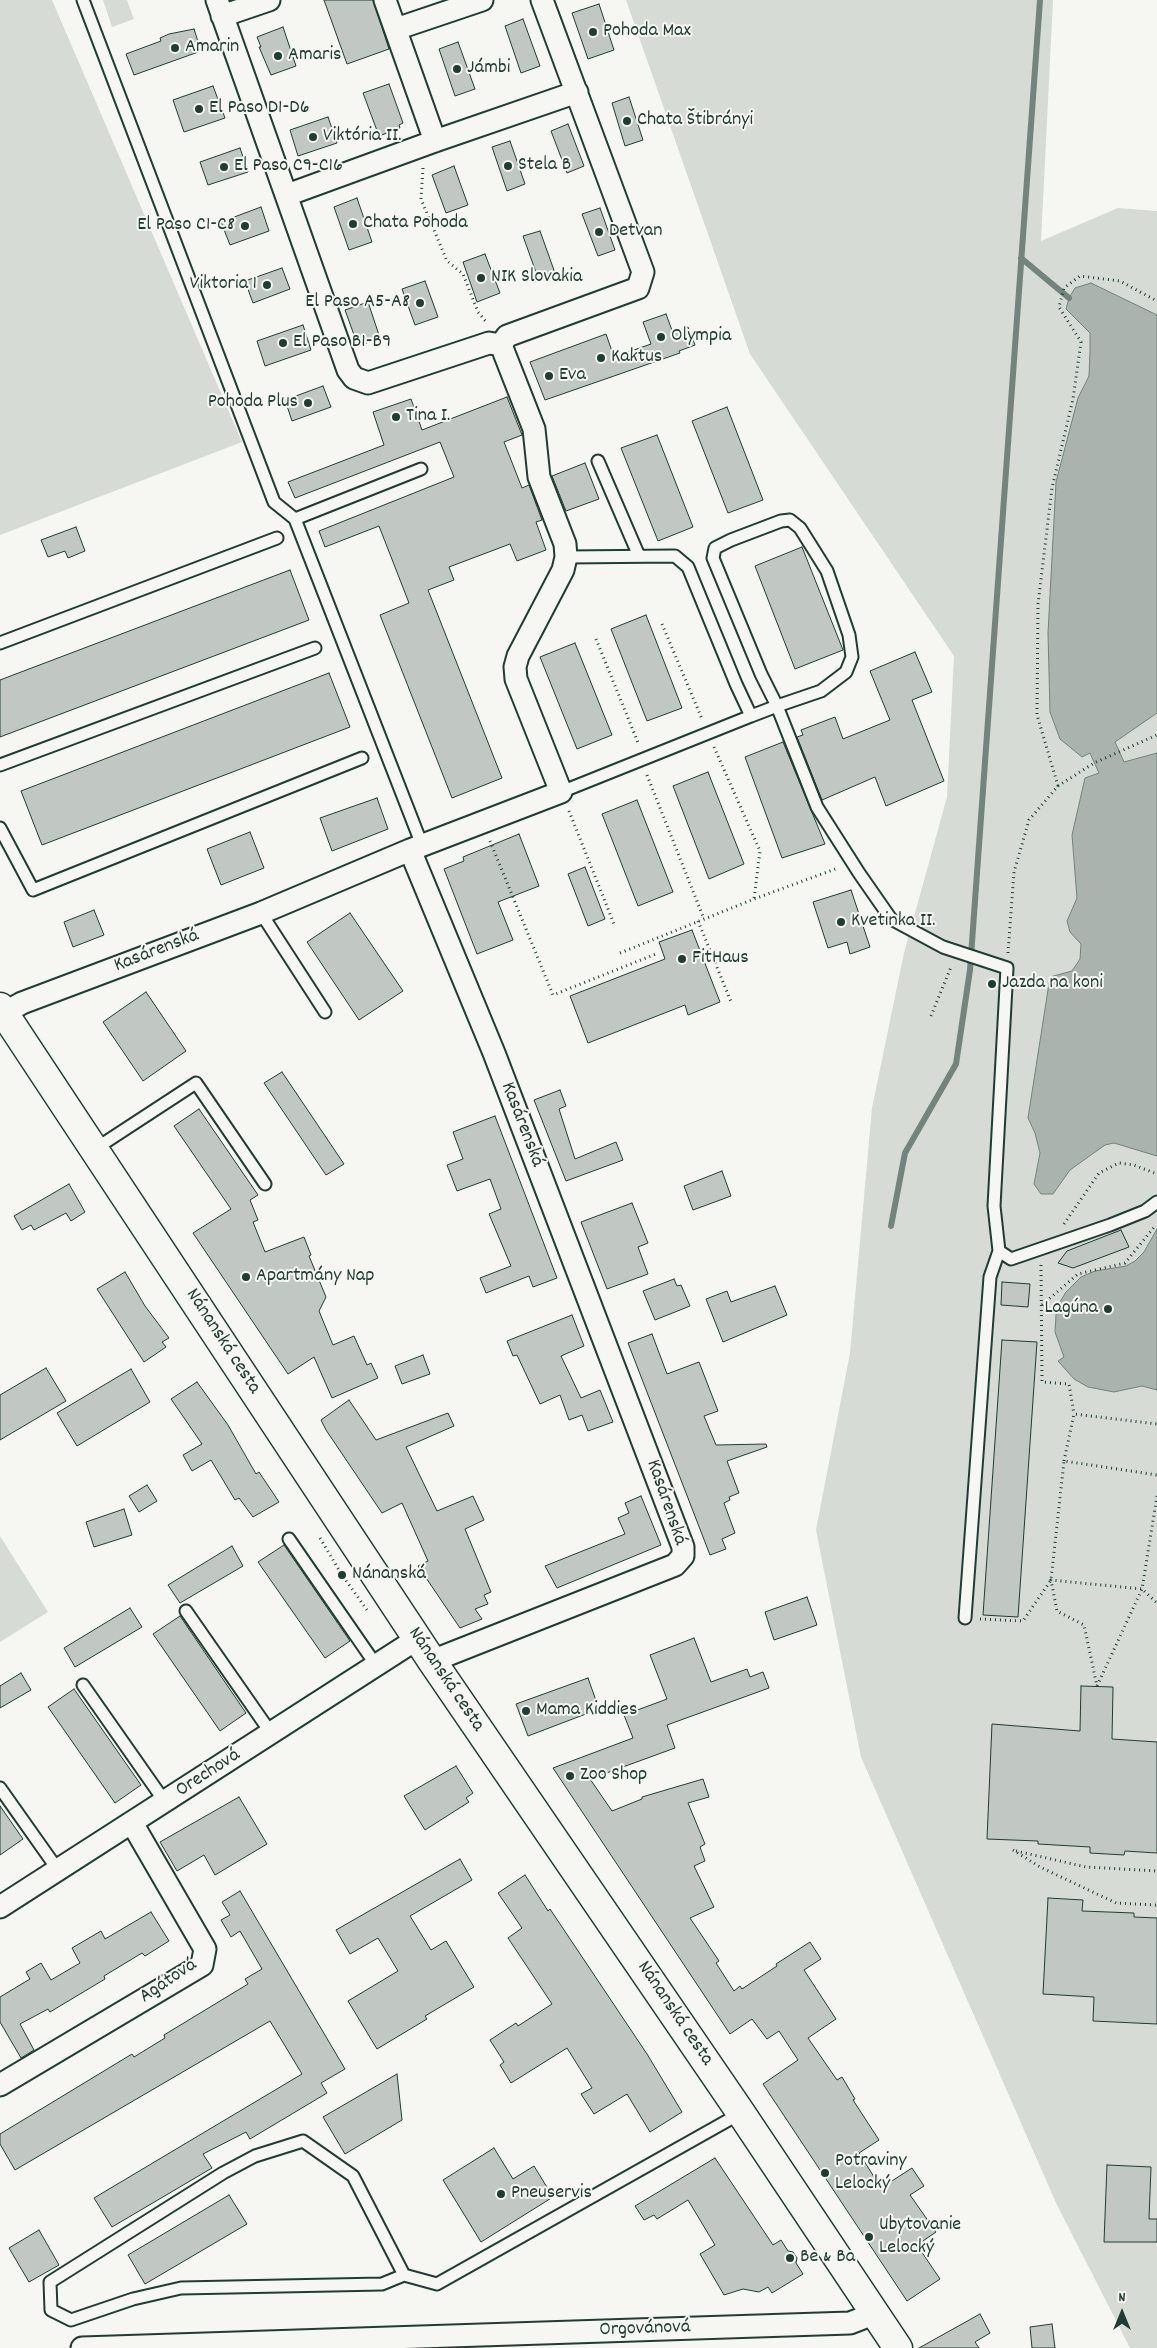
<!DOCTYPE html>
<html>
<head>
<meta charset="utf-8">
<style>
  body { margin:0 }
  #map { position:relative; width:1157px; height:2348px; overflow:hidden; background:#f6f6f2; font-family:Dekko,sans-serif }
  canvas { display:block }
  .north { position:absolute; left:1097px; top:2288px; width:50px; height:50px; -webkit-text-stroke:4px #f6f6f2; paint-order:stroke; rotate:0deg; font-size:14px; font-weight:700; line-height:20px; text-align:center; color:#1f3d34 }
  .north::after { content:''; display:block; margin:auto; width:18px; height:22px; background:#1f3d34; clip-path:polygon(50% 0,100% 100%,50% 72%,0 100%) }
</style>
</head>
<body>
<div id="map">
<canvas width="1157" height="2348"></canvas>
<div class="north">N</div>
</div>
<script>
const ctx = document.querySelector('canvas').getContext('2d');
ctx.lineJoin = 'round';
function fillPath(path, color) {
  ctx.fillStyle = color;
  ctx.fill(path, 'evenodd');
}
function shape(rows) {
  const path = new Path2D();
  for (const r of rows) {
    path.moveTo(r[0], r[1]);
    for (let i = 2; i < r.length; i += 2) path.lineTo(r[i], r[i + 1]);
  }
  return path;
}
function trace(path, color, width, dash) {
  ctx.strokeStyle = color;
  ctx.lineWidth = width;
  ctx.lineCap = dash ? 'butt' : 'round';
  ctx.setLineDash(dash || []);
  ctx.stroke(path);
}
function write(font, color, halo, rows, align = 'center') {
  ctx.font = font + ' Dekko,sans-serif';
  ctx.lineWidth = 4;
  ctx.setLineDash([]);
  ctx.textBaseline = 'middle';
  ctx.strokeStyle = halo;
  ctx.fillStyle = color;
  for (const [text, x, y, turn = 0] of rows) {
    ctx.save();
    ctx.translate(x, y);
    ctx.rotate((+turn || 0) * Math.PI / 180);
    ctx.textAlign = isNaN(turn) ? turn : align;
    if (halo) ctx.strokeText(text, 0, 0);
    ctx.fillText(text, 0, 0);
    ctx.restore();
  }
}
fillPath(shape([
  [0,0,52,0,242,442,0,535],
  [103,0,127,0,134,19,112,27],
  [626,0,1053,0,1041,241,1118,208,1157,211,1157,2348,1130,2348,1056,2203,861,1757,816,1530,850,1353,872,1108,904,953,947,797,954,656,750,354],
  [0,1536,48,1612,0,1642]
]), '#d6dbd6');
const water = shape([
  [1091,283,1157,315,1157,713,1115,742,1124,762,1157,753,1157,1156,1114,1143,1105,1145,1070,1170,1053,1194,1041,1194,1034,1184,1040,1153,1035,1133,1028,1118,1050,977,1072,971,1080,959,1081,944,1070,932,1067,921,1077,898,1072,835,1085,778,1099,773,1090,753,1082,757,1060,739,1050,712,1048,633,1056,482,1078,398,1089,376,1090,352,1090,333,1066,309,1069,298,1075,288,1091,283],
  [1157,1229,1157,1390,1142,1386,1114,1392,1088,1387,1074,1379,1058,1361,1064,1357,1055,1332,1056,1315,1060,1302,1066,1292,1081,1277,1095,1271,1126,1266,1135,1261,1144,1252,1157,1229]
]);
fillPath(water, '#aab3ae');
trace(water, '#72847d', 1);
trace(shape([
  [1021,258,1069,298],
  [891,1226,905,1153,956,1064,970,970,1040,0]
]), '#72847d', 6);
const building = shape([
  [324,0,373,0,389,49,347,64,324,0],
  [599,4,614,50,588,59,572,13,599,4],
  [523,19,540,66,521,73,505,26,523,19],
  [283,27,296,66,271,75,259,47,261,47,257,37,283,27],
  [194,29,201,51,134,75,126,54,161,41,160,38,169,34,194,29],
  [458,42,475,89,455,96,439,49,458,42],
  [389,84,403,123,399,125,400,128,379,136,363,93,389,84],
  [213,86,225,118,184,132,173,100,213,86],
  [629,97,643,140,625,146,612,103,629,97],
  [328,117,337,143,298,156,290,130,328,117],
  [568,124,584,166,567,173,551,131,568,124],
  [510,141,525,184,507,191,492,147,510,141],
  [240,148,248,172,208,185,200,162,240,148],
  [454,166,468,205,446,213,432,175,454,166],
  [357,198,372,242,349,250,334,207,357,198],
  [261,207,269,231,230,245,221,222,261,207],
  [600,208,615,250,598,256,582,214,600,208],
  [540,231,555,273,538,278,523,236,540,231],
  [485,254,500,293,477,302,463,262,485,254],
  [282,268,290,289,253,303,245,281,282,268],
  [425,281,438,317,415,325,402,289,425,281],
  [368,302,380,338,358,346,345,310,368,302],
  [666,314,673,333,688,327,695,345,679,351,680,353,545,400,530,362,606,334,614,357,651,344,643,322,666,314],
  [303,325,311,350,265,366,257,341,303,325],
  [323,386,331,407,292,421,285,400,323,386],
  [507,397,522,435,504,442,522,488,529,485,542,520,536,522,546,550,517,561,510,544,449,567,454,580,428,590,502,778,452,798,380,615,409,603,379,526,325,547,319,531,454,477,440,442,295,498,288,482,384,445,373,412,411,399,422,430,507,397],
  [727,407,763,500,728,513,692,421,727,407],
  [657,435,693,527,658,541,621,448,657,435],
  [585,463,599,499,566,511,552,476,585,463],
  [76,527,85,551,68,558,65,551,48,557,41,540,76,527],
  [802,547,843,650,795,669,755,566,802,547],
  [290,570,309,620,0,737,0,680,290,570],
  [646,615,682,708,647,721,611,629,646,615],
  [575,643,612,735,577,749,540,657,575,643],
  [915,652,932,692,912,700,944,781,886,806,875,777,822,800,797,737,803,735,801,730,835,717,843,739,890,720,870,671,915,652],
  [329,673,350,727,42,845,21,791,329,673],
  [783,742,825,844,782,858,745,757,783,742],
  [708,772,744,864,709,879,673,786,708,772],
  [377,798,388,829,332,851,320,818,377,798],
  [637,800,673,892,638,906,602,814,637,800],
  [250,832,264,868,221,885,207,849,250,832],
  [519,834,539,886,498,902,513,940,477,954,444,869,464,861,463,857,519,834],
  [585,867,605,919,588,926,568,874,585,867],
  [851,890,870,947,850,954,847,942,828,948,813,902,851,890],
  [94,910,104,935,73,947,64,922,94,910],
  [350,913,403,991,359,1020,307,942,350,913],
  [692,930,720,1002,688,1015,685,1005,588,1043,570,996,665,959,659,942,692,930],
  [146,992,186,1051,143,1081,103,1022,146,992],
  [282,1072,344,1164,326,1175,264,1083,282,1072],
  [560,1090,566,1106,559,1109,575,1159,616,1142,623,1160,566,1181,534,1100,560,1090],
  [199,1109,258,1195,250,1200,258,1220,253,1222,265,1252,304,1237,311,1255,309,1256,326,1297,319,1311,333,1345,354,1336,367,1365,371,1363,378,1378,332,1398,314,1357,288,1374,193,1233,231,1209,174,1126,199,1109],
  [495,1116,557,1278,533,1287,529,1276,486,1293,480,1278,511,1266,489,1214,501,1209,490,1179,457,1191,447,1165,463,1159,453,1132,495,1116],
  [722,1171,731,1196,693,1210,684,1186,722,1171],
  [69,1184,85,1212,71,1221,66,1213,34,1230,31,1225,22,1230,14,1216,69,1184],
  [632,1203,648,1243,638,1247,648,1274,607,1289,581,1222,632,1203],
  [1121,1230,1129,1247,1073,1268,1058,1263,1067,1251,1121,1230],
  [125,1272,145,1306,169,1338,162,1342,166,1347,144,1362,97,1289,125,1272],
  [674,1279,677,1286,681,1285,690,1306,655,1320,643,1291,674,1279],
  [1002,1282,1030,1284,1028,1307,1001,1305,1002,1282],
  [775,1286,787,1315,723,1342,706,1299,727,1291,731,1302,775,1286],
  [572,1315,584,1346,561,1356,581,1398,600,1390,613,1422,588,1431,582,1415,569,1420,560,1395,540,1404,517,1355,513,1356,507,1341,572,1315],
  [652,1334,667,1374,699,1362,718,1411,704,1416,716,1445,766,1444,767,1447,727,1461,739,1493,729,1497,730,1500,724,1503,735,1533,722,1539,726,1549,710,1555,628,1343,652,1334],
  [1002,1340,1037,1342,1018,1617,983,1615,1002,1340],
  [423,1355,430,1374,402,1384,395,1366,423,1355],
  [46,1368,66,1401,0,1440,0,1395,46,1368],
  [131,1369,150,1402,77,1446,57,1413,131,1369],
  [197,1382,228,1425,256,1474,259,1472,279,1502,253,1517,239,1498,235,1500,211,1460,192,1471,183,1455,202,1444,171,1399,197,1382],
  [349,1400,376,1440,448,1413,454,1426,406,1447,437,1511,473,1496,484,1520,465,1529,491,1592,484,1595,488,1604,475,1609,482,1619,460,1628,418,1566,428,1561,402,1503,382,1513,326,1430,321,1420,349,1400],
  [147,1485,157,1501,139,1512,129,1496,147,1485],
  [641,1496,661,1545,557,1588,545,1566,625,1534,618,1518,629,1513,625,1503,641,1496],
  [124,1509,132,1535,94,1547,86,1522,124,1509],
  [284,1545,350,1641,325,1658,258,1562,284,1545],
  [232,1546,243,1566,180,1603,168,1585,232,1546],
  [807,1597,817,1625,774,1640,765,1612,807,1597],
  [130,1608,142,1627,75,1667,64,1648,130,1608],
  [180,1616,246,1713,220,1731,153,1634,180,1616],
  [694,1638,711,1682,747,1669,750,1677,763,1672,769,1688,667,1725,675,1748,590,1779,612,1811,642,1799,642,1797,703,1779,709,1797,688,1803,705,1844,700,1847,705,1861,694,1866,714,1907,690,1918,719,1961,716,1963,734,1991,740,1986,742,1989,777,1966,776,1964,810,1942,821,1959,804,1970,836,2019,808,2038,837,2080,842,2077,855,2099,853,2100,879,2140,859,2153,881,2188,912,2168,924,2186,910,2195,936,2232,917,2245,940,2279,907,2301,763,2084,798,2060,779,2031,767,2039,752,2019,730,2034,553,1768,633,1738,624,1715,667,1699,650,1655,694,1638],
  [21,1673,31,1690,0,1708,0,1686,21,1673],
  [588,1678,599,1709,528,1736,516,1704,588,1678],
  [1081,1686,1113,1687,1112,1739,1157,1742,1157,1853,1125,1851,1124,1855,1090,1853,1090,1847,1038,1844,1038,1841,987,1839,992,1724,1080,1731,1081,1686],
  [74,1689,141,1785,115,1803,48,1707,74,1689],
  [456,1766,473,1793,466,1798,469,1802,425,1830,404,1796,456,1766],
  [239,1797,267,1844,215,1875,204,1855,177,1871,160,1842,239,1797],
  [0,1806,23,1839,0,1855,0,1806],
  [460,1859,472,1880,410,1916,431,1950,446,1941,474,1987,425,2016,427,2019,377,2049,348,2001,398,1971,378,1938,350,1954,336,1930,460,1859],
  [525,1875,548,1911,550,1909,647,2054,682,2112,650,2132,627,2094,594,2114,581,2094,592,2088,567,2048,511,2083,500,2065,504,2062,490,2040,516,2023,518,2026,552,2004,508,1938,522,1928,498,1893,525,1875],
  [240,1891,345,2069,321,2083,327,2093,250,2139,246,2132,203,2154,212,2168,112,2227,94,2198,302,2074,270,2021,15,2170,0,2144,0,2134,132,2054,134,2057,165,2038,164,2035,248,1984,245,1979,262,1969,240,1931,231,1937,221,1920,230,1915,222,1902,240,1891],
  [1048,1898,1083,1900,1082,1911,1134,1913,1134,1917,1157,1918,1157,2024,1093,2021,1094,1997,1043,1994,1048,1898],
  [151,1912,169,1941,145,1956,142,1953,104,1976,105,1979,50,2012,48,2009,20,2024,34,2050,21,2058,0,2022,0,1997,30,1979,26,1972,41,1963,51,1980,80,1963,72,1948,101,1931,105,1939,151,1912],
  [397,2074,402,2120,345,2154,323,2117,397,2074],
  [494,2148,513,2179,534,2166,553,2197,481,2242,443,2180,494,2148],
  [715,2158,773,2245,781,2240,788,2251,793,2252,797,2258,796,2263,803,2274,772,2293,768,2287,759,2292,743,2289,724,2295,700,2254,715,2245,688,2200,657,2219,654,2215,644,2220,635,2206,715,2158],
  [1107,2165,1151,2167,1149,2219,1157,2219,1157,2242,1104,2242,1107,2165],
  [229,2195,247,2224,145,2284,128,2255,229,2195],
  [39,2230,59,2265,29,2282,9,2248,39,2230],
  [980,2314,990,2333,975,2342,979,2348,919,2348,980,2314],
  [1052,2324,1055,2348,1032,2348,1030,2327,1052,2324]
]);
fillPath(building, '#c1c8c3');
trace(building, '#1f3d34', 1);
const lane = shape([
  [83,0,274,502,295,519,422,845],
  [598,461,639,556],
  [295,519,421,469],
  [790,520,800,528,827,571,849,635,852,657,846,672,821,691,777,706,761,674,713,558,715,548,731,540,781,521,790,520],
  [566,557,675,556,688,567,736,684,751,716,777,706,817,807,859,873,891,919,943,947,1007,968,994,1206,999,1251,1011,1259,1110,1225,1145,1211,1157,1202],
  [0,643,277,538],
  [0,765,315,648],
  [561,792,751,716],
  [0,828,33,890,362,758],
  [261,913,325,1012],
  [95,1149,196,1083,265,1184],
  [289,1539,376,1665],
  [186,1611,271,1733],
  [965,1618,990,1277,999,1251],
  [83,1685,165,1802],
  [0,1788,58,1870],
  [404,2275,382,2284,181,2288,133,2299,71,2320,51,2310,50,2282,223,2173,255,2156,303,2141,353,2176,404,2275,437,2284,741,2113]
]);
const street = shape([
  [217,0,348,370,354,378,368,383,489,343,501,345],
  [385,0,435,141],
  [222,16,269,0],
  [396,29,482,0],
  [287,195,435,141,577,92],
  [501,345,507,336,638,288,643,272,542,0],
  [410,850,494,1053,683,1547,683,1556,675,1565,432,1661],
  [4,1013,22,1003,261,913,410,850,561,792,516,679,515,667,518,656,563,570,566,557,565,544,539,477,534,429,501,345],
  [0,1907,417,1639],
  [0,2085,202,1965,205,1949,132,1823],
  [82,2348,850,2323,876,2313]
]);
const primary = shape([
  [0,1007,432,1661,741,2113,898,2348]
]);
trace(lane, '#1f3d34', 15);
trace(street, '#1f3d34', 25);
trace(primary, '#1f3d34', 31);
trace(shape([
  [423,168,421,199,447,261,463,274,478,312,487,323],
  [662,624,702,719],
  [596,639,639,745],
  [714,747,760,851,754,899],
  [647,775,704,919],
  [1058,786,1037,715,1038,604,1052,488,1073,399,1081,342,1059,307,1064,288,1080,276,1120,281,1157,301],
  [569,811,614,924],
  [490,841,553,995,656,954],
  [698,921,732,1004],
  [620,953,754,899,838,868],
  [1008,953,1014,872,1029,820,1058,786,1094,763,1157,735],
  [931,1016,951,967],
  [1064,1224,1099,1173,1119,1163,1134,1165,1157,1174],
  [1041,1265,1042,1382,1069,1384,1074,1414],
  [1042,1305,1078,1274,1125,1263,1155,1226],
  [1064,1461,1074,1414,1157,1424],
  [1157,1496,1142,1589,1097,1686,1084,1625,1057,1611,1051,1580,1142,1589,1157,1603],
  [320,1538,342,1575,367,1610],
  [980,1619,1023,1621,1051,1580,1064,1461,1157,1475],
  [1013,1850,1040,1867,1116,1903,1157,1905],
  [1016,1851,1086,1867,1157,1871]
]), '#1f3d34', 3, [1, 4]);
trace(lane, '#f6f6f2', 11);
trace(street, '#f6f6f2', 21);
trace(primary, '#f6f6f2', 28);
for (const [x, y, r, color] of [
  [593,32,5,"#1f3d34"],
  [175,48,5,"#1f3d34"],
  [278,56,5,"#1f3d34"],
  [457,69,5,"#1f3d34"],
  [199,109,5,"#1f3d34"],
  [627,121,5,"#1f3d34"],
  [313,137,5,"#1f3d34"],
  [508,166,5,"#1f3d34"],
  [224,167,5,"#1f3d34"],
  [353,224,5,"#1f3d34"],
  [245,226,5,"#1f3d34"],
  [599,232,5,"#1f3d34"],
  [481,278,5,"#1f3d34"],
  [267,285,5,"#1f3d34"],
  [420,303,5,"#1f3d34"],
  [661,337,5,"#1f3d34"],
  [283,343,5,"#1f3d34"],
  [601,358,5,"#1f3d34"],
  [549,376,5,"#1f3d34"],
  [308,403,5,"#1f3d34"],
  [396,417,5,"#1f3d34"],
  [841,922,5,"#1f3d34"],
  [682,959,5,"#1f3d34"],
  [992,984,5,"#1f3d34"],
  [246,1277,5,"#1f3d34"],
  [1108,1309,5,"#1f3d34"],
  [342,1575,5,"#1f3d34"],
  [526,1711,5,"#1f3d34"],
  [570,1776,5,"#1f3d34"],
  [825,2173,5,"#1f3d34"],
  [501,2194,5,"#1f3d34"],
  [869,2237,5,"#1f3d34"],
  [790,2258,5,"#1f3d34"]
]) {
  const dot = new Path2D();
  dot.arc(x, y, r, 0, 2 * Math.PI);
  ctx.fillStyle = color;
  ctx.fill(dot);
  trace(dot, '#f6f6f2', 2);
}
write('20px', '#1f3d34', '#f6f6f2', [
  ["Pohoda Max",603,32],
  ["Amarin",185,48],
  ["Amaris",288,56],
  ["Jámbi",467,69],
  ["El Paso D1-D6",209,109],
  ["Chata Štibrányi",637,121],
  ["Viktória II.",323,137],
  ["Stela B",518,166],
  ["El Paso C9-C16",234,167],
  ["Chata Pohoda",363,224],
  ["El Paso C1-C8",235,226,"right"],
  ["Detvan",609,232],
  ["NIK Slovakia",491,278],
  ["Viktoria 1",257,285,"right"],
  ["El Paso A5-A8",410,303,"right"],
  ["Olympia",671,337],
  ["El Paso B1-B9",293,343],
  ["Kaktus",611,358],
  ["Eva",559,376],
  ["Pohoda Plus",298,403,"right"],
  ["Tina I.",406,417],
  ["Kvetinka II.",851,922],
  ["FitHaus",692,959],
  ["Jazda na koni",1002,984],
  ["Apartmány Nap",256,1277],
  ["Lagúna",1098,1309,"right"],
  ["Nánanská",352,1575],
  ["Mama Kiddies",536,1711],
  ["Zoo Shop",580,1776],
  ["Potraviny",835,2162],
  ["Lelocký",835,2185],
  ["Pneuservis",511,2194],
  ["Ubytovanie",879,2226],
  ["Lelocký",879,2249],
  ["Be & Ba",800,2258]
], 'left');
write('20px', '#1f3d34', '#f6f6f2', [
  ["Kasárenská",157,952,-21],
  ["Kasárenská",521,1125,69],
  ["Nánanská cesta",222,1342,57],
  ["Kasárenská",665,1503,71],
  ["Nánanská cesta",445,1680,56],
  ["Orechová",209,1774,-33],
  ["Agátová",169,1982,-34],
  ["Nánanská cesta",674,2014,56],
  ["Orgovánová",645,2330,-2]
]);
</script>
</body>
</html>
